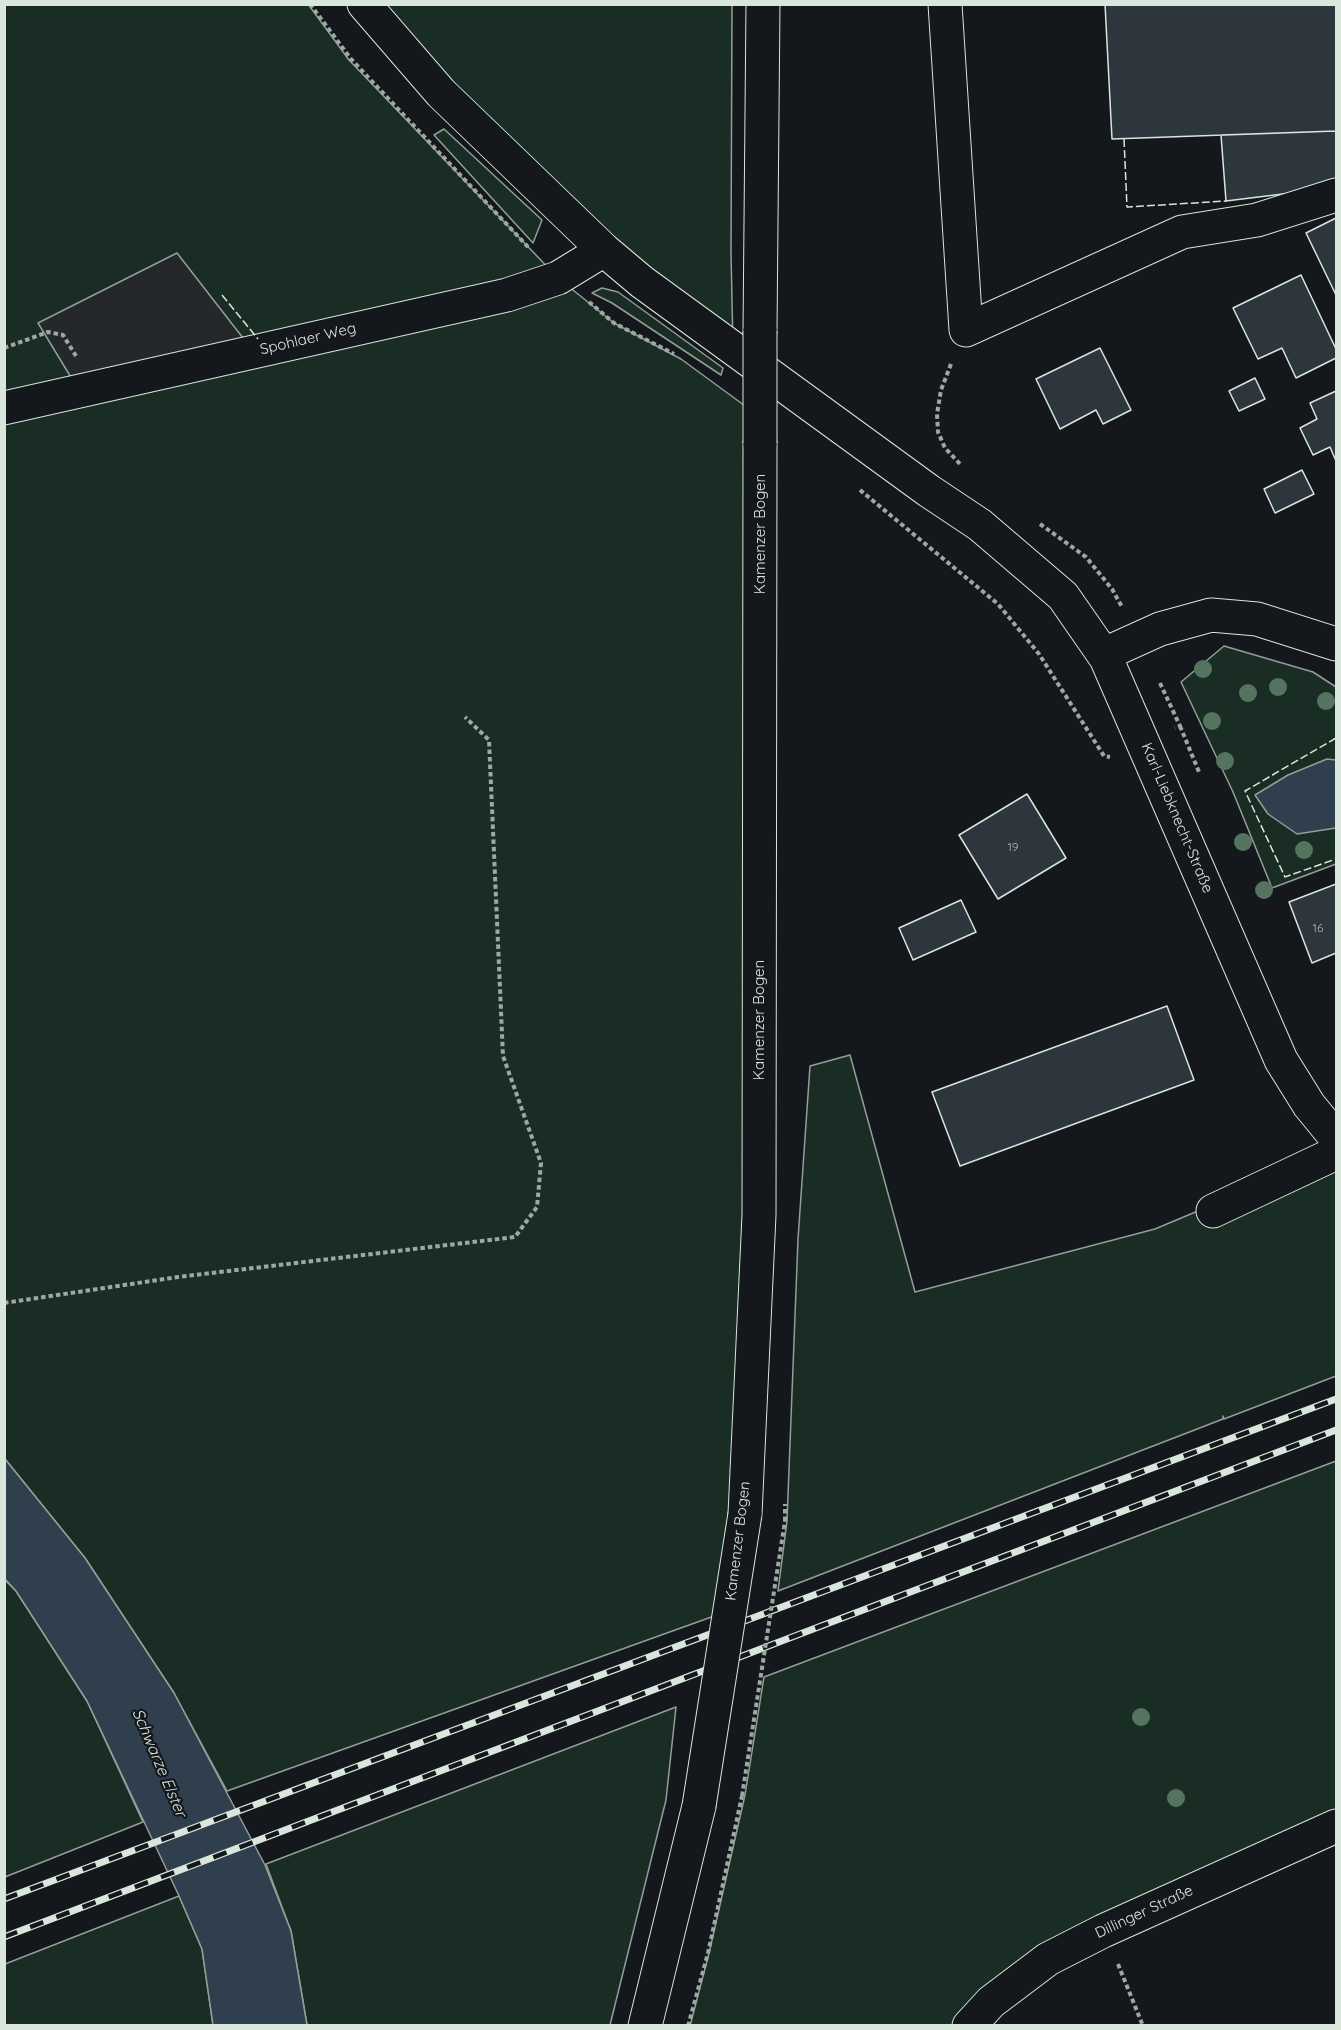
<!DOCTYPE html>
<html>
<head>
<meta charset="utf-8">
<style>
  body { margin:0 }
  #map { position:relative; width:1341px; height:2030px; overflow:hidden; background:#14181c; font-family:Quicksand,sans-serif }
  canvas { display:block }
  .frame { position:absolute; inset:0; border:6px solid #d8e6dc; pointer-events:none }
</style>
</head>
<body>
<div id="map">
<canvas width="1341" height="2030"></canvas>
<div class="frame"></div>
</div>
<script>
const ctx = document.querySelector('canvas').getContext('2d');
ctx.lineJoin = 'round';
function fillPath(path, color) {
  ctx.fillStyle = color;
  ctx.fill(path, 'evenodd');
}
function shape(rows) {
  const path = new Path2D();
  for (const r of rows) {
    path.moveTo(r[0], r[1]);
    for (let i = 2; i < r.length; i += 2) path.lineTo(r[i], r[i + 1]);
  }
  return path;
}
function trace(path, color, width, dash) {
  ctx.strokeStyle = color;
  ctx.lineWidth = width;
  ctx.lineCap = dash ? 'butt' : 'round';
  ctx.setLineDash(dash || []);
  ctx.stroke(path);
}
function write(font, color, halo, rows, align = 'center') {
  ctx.font = font + ' Quicksand,sans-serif';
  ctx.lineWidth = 4.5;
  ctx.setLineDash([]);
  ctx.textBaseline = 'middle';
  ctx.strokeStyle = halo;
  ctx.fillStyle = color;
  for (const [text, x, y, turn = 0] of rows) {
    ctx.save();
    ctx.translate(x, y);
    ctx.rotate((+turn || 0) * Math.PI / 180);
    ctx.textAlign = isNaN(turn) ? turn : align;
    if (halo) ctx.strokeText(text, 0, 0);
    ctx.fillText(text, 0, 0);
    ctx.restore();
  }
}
const green = shape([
  [308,4,349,60,558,278,614,323,681,359,752,411,745,1514,717,1615,227,1791,174,1693,85,1558,5,1459,5,5,308,4],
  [365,5,732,5,731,253,733,347,643,282,365,5],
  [444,129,542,220,533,243,434,135,444,129],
  [602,288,618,292,723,368,721,375,612,303,592,293,602,288],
  [1224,646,1313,672,1336,687,1336,864,1272,888,1233,792,1181,682,1224,646],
  [850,1055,915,1292,1155,1229,1336,1153,1336,1376,1224,1419,1223,1416,1223,1419,778,1591,787,1521,798,1239,810,1066,850,1055],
  [1336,1461,1336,1843,1169,1914,1064,1968,1010,2001,978,2025,690,2026,709,1953,745,1795,764,1677,1336,1461],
  [4,1579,16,1591,87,1701,143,1822,5,1877,4,1579],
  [676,1707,666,1800,610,2025,307,2025,291,1931,266,1864,676,1707],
  [179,1896,202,1949,213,2025,5,2026,5,1964,179,1896]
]);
fillPath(green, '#1a2d24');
trace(green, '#939e99', 1.5);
const parking = shape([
  [177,253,243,338,72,379,38,323,177,253]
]);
fillPath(parking, '#24282b');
trace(parking, '#939e99', 1.5);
const water = shape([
  [1327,759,1336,760,1336,828,1297,834,1268,814,1255,795,1288,775,1327,759],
  [5,1459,85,1558,174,1693,265,1865,291,1931,307,2025,213,2025,202,1949,179,1896,87,1701,16,1591,5,1579,5,1459]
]);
fillPath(water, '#2f3f4d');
trace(water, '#939e99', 1.5);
const building = shape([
  [1105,4,1336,4,1336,131,1112,139,1105,4],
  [1336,131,1336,180,1307,191,1226,201,1221,135,1336,131],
  [1336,218,1336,295,1306,233,1336,218],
  [1301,275,1336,349,1336,358,1296,378,1282,348,1258,359,1233,308,1301,275],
  [1100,348,1131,410,1103,424,1096,410,1060,429,1036,379,1100,348],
  [1255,378,1265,399,1239,411,1229,391,1255,378],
  [1336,391,1336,461,1330,447,1313,455,1300,428,1317,419,1310,403,1336,391],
  [1302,470,1314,494,1275,513,1264,489,1302,470],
  [1027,794,1066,858,998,899,959,835,1027,794],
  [1336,884,1336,953,1312,963,1289,902,1336,884],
  [961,900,976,932,913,960,899,928,961,900],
  [1167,1006,1194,1080,960,1166,932,1092,1167,1006]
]);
fillPath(building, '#2c363c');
trace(building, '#d8e6dc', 1.5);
const minor = shape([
  [364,4,441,93,604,250,642,282,929,491,980,525,1063,596,1106,658,1281,1060,1309,1105,1336,1138],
  [945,4,966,330,1182,232,1257,220,1336,195],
  [4,408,507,295,558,278,604,250],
  [1106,658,1118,648,1160,629,1211,615,1257,619,1336,644],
  [1213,1211,1336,1153],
  [969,2026,991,2002,1048,1959,1103,1931,1336,1826]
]);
const major = shape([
  [760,331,763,4],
  [745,1514,759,1215,760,443],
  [645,2026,699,1806]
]);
trace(minor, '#d8e6dc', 35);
trace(major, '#d8e6dc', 35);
trace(shape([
  [310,4,351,59,530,249],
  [589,302,614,323,674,354],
  [4,348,48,332,63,335,76,356],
  [951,364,941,390,937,414,938,432,945,448,960,464],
  [860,490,998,604,1039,654,1104,756,1110,757],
  [1040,524,1086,557,1112,589,1122,607],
  [1160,683,1180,726,1175,728],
  [1180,726,1199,772],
  [4,1303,178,1277,515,1237,537,1207,541,1163,503,1056,489,740,465,717],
  [785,1521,785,1504],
  [1118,1964,1143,2026],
  [688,2026,708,1953,742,1796]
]), '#9da8a2', 4, [4.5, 3]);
trace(minor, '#14181c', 33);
trace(major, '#14181c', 33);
const rail = shape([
  [4,1899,1336,1399],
  [4,1937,1336,1430]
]);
trace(rail, '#d8e6dc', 7);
trace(rail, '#14181c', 4.5, [14]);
const majorBridge = shape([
  [760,331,760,443],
  [699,1806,745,1514]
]);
trace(majorBridge, '#d8e6dc', 35, []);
trace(shape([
  [742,1796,785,1521]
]), '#9da8a2', 4, [4.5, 3]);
trace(majorBridge, '#14181c', 33);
trace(shape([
  [1124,139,1127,207,1226,201],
  [222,295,258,339],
  [1336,738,1245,791,1285,877,1336,859]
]), '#d8e6dc', 1.5, [8, 3]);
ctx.fillStyle = '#55745f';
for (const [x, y] of [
  [1203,669],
  [1278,687],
  [1248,693],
  [1326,701],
  [1212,721],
  [1225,761],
  [1243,842],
  [1304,850],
  [1264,890],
  [1141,1717],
  [1176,1798]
]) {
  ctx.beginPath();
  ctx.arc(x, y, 9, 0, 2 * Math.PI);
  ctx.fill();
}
write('12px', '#adbab4', null, [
  ["19",1013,847],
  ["16",1318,928]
]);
write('15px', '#d8e6dc', '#14181c', [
  ["Spohlaer Weg",308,339,-13],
  ["Kamenzer Bogen",760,534,-90],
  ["Karl-Liebknecht-Straße",1177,818,67],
  ["Kamenzer Bogen",759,1020,-90],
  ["Kamenzer Bogen",738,1541,-83],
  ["Dillinger Straße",1144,1912,-25]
]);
write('italic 16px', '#d8e6dc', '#14181c', [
  ["Schwarze Elster",159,1763,67]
]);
</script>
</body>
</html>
